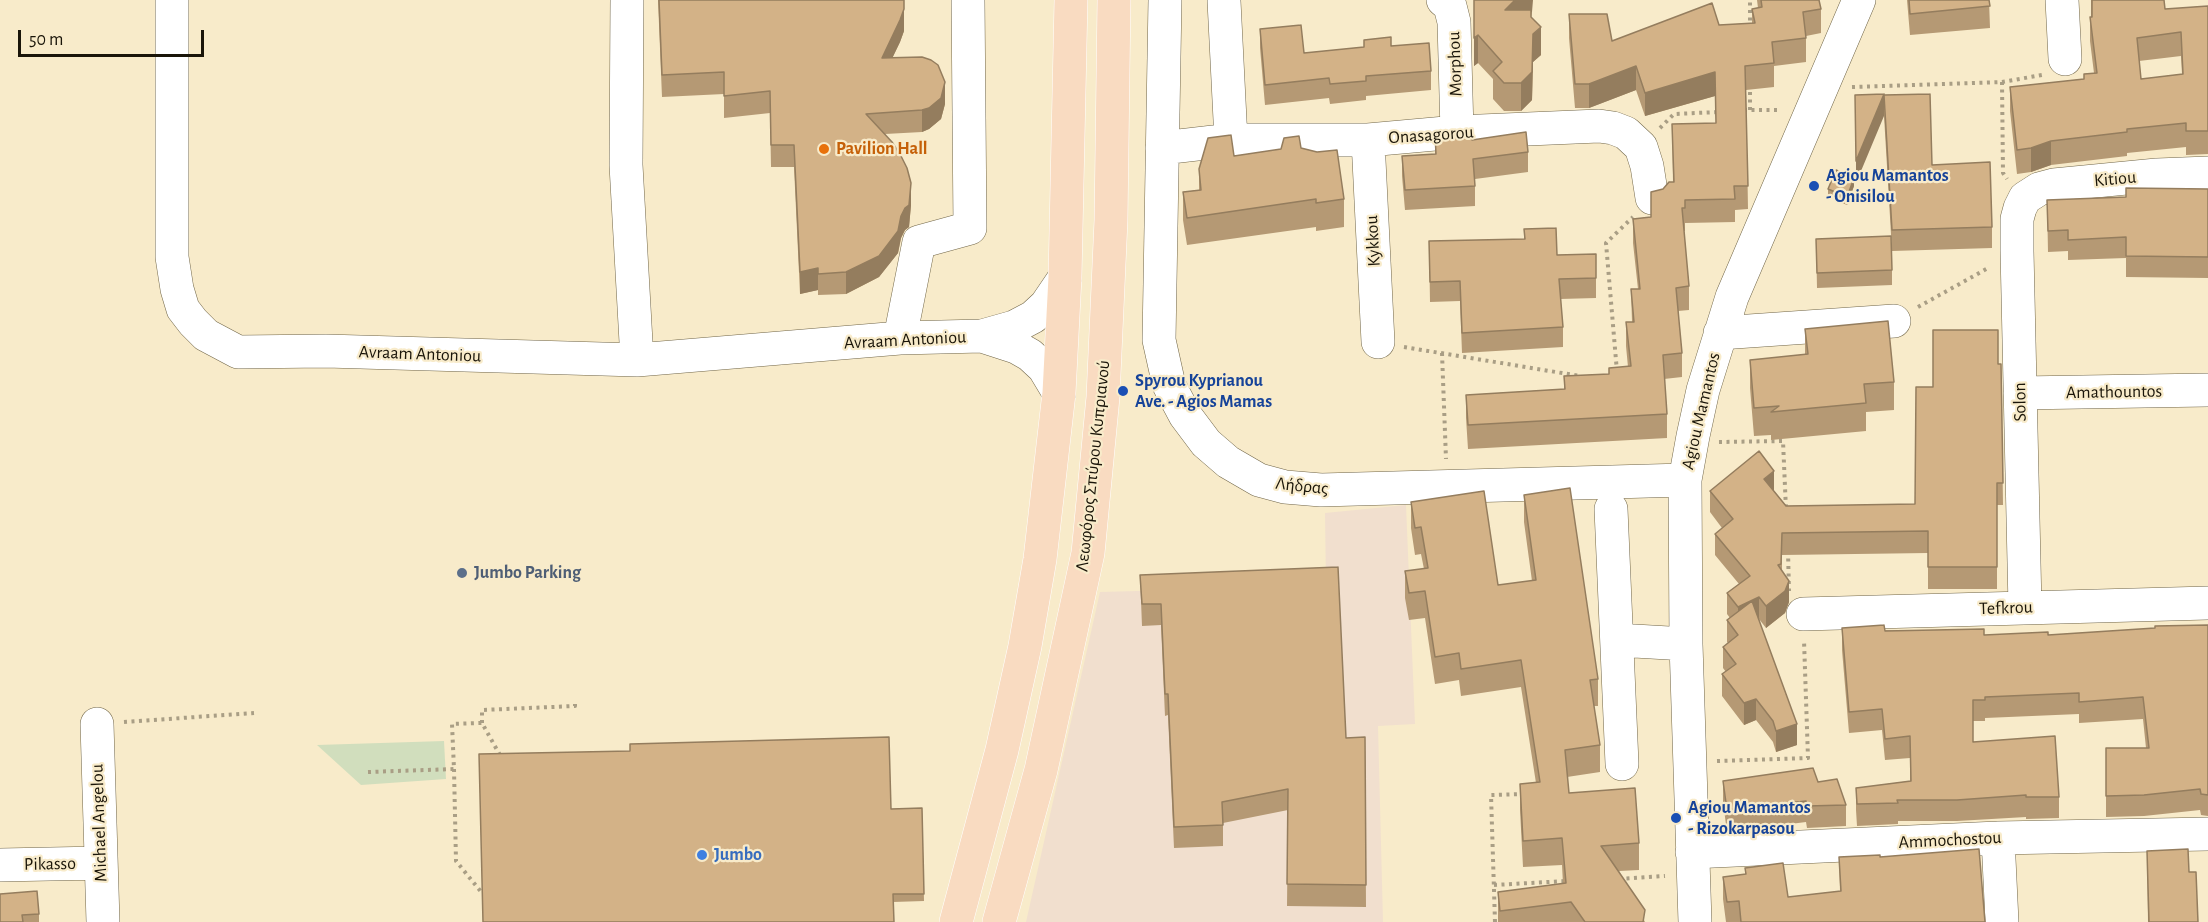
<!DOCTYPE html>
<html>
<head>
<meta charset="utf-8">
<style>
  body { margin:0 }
  #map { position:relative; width:2208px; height:922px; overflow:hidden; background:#f8ebca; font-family:"Alegreya Sans",sans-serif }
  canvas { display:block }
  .scale { position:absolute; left:18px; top:30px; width:186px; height:27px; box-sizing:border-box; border:3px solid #1a1509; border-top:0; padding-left:8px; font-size:18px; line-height:21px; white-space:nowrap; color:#1a1509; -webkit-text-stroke:4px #f8ebca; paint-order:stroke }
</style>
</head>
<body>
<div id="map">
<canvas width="2208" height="922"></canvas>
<div class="scale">50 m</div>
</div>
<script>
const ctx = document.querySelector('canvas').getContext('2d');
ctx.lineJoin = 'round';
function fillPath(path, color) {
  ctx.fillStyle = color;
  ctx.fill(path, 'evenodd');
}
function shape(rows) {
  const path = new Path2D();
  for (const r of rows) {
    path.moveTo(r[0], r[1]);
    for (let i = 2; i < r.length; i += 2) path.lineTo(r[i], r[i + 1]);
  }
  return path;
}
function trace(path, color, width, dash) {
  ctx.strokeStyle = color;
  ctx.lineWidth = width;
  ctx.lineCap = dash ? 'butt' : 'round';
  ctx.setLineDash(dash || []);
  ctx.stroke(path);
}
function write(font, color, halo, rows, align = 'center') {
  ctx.font = font + ' "Alegreya Sans",sans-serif';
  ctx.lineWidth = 4.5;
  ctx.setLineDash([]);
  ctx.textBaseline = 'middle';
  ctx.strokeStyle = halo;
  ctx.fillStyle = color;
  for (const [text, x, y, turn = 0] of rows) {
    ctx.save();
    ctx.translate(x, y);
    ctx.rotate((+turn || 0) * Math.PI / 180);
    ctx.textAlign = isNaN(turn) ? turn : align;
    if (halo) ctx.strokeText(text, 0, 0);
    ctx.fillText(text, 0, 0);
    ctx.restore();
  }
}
fillPath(shape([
  [1406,505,1415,724,1378,726,1383,922,1026,922,1100,592,1326,586,1325,513]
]), '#f1dfce');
fillPath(shape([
  [444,741,446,779,361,785,317,745]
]), '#d1debd');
const minor = shape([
  [172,0,172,257,177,289,183,309,193,322,206,335,238,352,326,351,637,360,900,338,982,336,1014,327,1033,317,1046,305,1065,277],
  [627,0,626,165,637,360],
  [1165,0,1159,340,1169,385,1185,415,1206,443,1228,462,1259,480,1285,487,1321,490,1685,480],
  [1443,0,1450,6,1454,22,1457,132],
  [2062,0,2065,59],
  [1224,1,1231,140],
  [1368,140,1378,342],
  [1162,148,1231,140,1368,140,1457,132,1599,126,1613,128,1626,133,1641,147,1647,166,1652,198],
  [1720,333,1894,321],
  [982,336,1016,347,1030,355,1044,368,1059,393],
  [900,338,919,242,970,228,968,0],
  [2020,393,2208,390],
  [1611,509,1622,764],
  [2025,607,2017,251,2017,219,2020,208,2025,198,2039,189,2054,185,2157,175,2208,173],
  [1803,614,2208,603],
  [1617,640,1686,644],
  [97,724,103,922],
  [1998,838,2002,922],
  [1692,852,1998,838,2208,834],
  [0,865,100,863],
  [1695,922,1686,644,1685,480,1693,436,1703,390,1732,297,1859,0]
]);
const major = shape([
  [956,922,1002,750,1025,646,1040,559,1059,393,1065,277,1071,0],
  [999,922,1041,770,1088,553,1103,397,1111,220,1114,0]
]);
trace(minor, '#716648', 34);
trace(major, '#fff', 34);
trace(shape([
  [1750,28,1750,0],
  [2002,82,2003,173,2007,179],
  [1852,87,2002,82,2042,75],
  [1744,110,1781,110],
  [1750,110,1750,87],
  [1660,128,1674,114,1718,112],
  [1918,307,1990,267],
  [1404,347,1580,376],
  [1442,353,1446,459],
  [1617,372,1606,243,1633,217],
  [1719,442,1783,441,1786,510],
  [1788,551,1789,591],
  [124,722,254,713],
  [482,723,482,710,575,706,575,701],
  [1717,761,1808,758,1804,640],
  [454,769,456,861,482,893],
  [368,772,454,769,452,724,482,723,501,757],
  [1619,879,1665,876],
  [1494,885,1566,881],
  [1495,922,1491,795,1523,794]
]), '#a99e85', 4, [3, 4.5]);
trace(minor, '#fff', 33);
trace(major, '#f9dbc1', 33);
fillPath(shape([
  [658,0,904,0,904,31,900,42,892,58,945,104,941,119,929,129,922,132,885,134,911,205,909,227,905,230,901,238,898,253,879,277,846,294,818,295,818,290,800,294,794,167,771,167,770,113,724,118,724,94,662,97],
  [1474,0,1532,12,1531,17,1541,55,1533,62,1532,100,1521,111,1504,111,1493,99,1493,79,1478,63,1474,66],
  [1757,0,1819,0,1821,9,1821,33,1806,36,1806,62,1774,66,1774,87,1746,90,1748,209,1735,210,1735,222,1685,223,1685,231,1684,231,1689,286,1689,310,1678,311,1682,353,1682,377,1664,379,1667,414,1667,438,1468,449,1466,418,1466,395,1564,389,1564,376,1609,374,1628,367,1626,346,1626,322,1632,322,1631,289,1638,289,1633,243,1633,219,1651,217,1663,189,1673,182,1672,124,1716,123,1715,96,1645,116,1636,90,1589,108,1575,108,1569,38,1569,14,1612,41,1719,25,1752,23,1752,9,1758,8],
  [1907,0,1989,0,1990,28,1910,35],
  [2091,0,2164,0,2165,9,2208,6,2208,154,2186,155,2186,147,2127,153,2127,156,2051,165,2031,172,2017,174,2010,111,2010,87,2084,79,2084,74,2094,73,2090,41,2090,17,2091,17],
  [2181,56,2182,74,2141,79,2139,61],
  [1260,29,1304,53,1364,47,1364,40,1391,46,1431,71,1431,90,1366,96,1366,100,1330,104,1329,98,1265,105,1260,48],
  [1884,95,1932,165,1992,227,1992,248,1892,251,1884,116],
  [1435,134,1472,140,1528,152,1528,172,1475,179,1475,206,1405,210,1402,176,1402,156,1435,154],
  [1301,148,1344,199,1344,227,1316,231,1316,227,1187,245,1183,220,1183,192,1199,190,1199,169,1234,156],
  [1854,186,1847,205,1828,197,1828,189],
  [2208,189,2208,278,2126,277,2126,258,2068,260,2068,251,2048,252,2047,200,2126,197],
  [1524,229,1557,255,1596,254,1596,298,1560,299,1563,327,1563,347,1462,353,1460,301,1430,302,1429,241,1524,239],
  [1816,239,1892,270,1892,285,1817,288],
  [1805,329,1894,382,1894,410,1866,412,1866,431,1771,440,1771,435,1754,436,1750,388,1750,360,1805,355],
  [1998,364,2001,364,2003,505,1997,505,1997,589,1928,589,1928,553,1782,555,1782,571,1789,602,1785,613,1766,628,1759,619,1797,745,1776,752,1773,742,1756,720,1744,725,1722,696,1722,674,1726,672,1723,668,1723,647,1728,643,1727,642,1727,620,1730,618,1727,614,1727,593,1739,584,1715,555,1715,534,1722,528,1710,512,1710,491,1774,491,1786,506,1915,504,1933,387],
  [1524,495,1598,679,1598,706,1594,706,1600,745,1600,772,1567,777,1569,793,1639,843,1639,870,1619,871,1645,922,1498,922,1498,892,1563,884,1562,865,1523,867,1520,810,1520,784,1536,783,1521,687,1461,696,1459,680,1435,684,1425,618,1409,620,1405,598,1405,571,1424,569,1421,554,1415,555,1411,528,1411,502,1498,585,1532,581,1524,522],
  [1140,575,1346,738,1365,737,1366,907,1287,906,1288,810,1223,823,1223,846,1174,848,1168,715,1165,716,1161,625,1142,626],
  [2208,625,2208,816,2201,815,2200,810,2144,816,2106,817,2106,748,2146,748,2143,719,2079,723,2079,714,1985,718,1985,721,1973,721,1973,742,2059,797,2059,818,2026,819,2026,817,1957,821,1898,821,1898,824,1857,826,1856,810,1856,788,1910,781,1910,758,1885,760,1882,730,1849,733,1842,650,1842,628,1984,635,2048,635],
  [1723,781,1818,782,1846,805,1846,826,1807,828,1806,822,1727,832,1723,802],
  [922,808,924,901,893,902,891,809],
  [2147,851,2189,872,2198,922,2148,922],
  [1839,857,1880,857,1985,922,1726,922,1723,899,1723,877,1745,874,1745,868,1788,897,1840,891],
  [0,894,39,914,39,922,0,922]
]), '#b59974');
fillPath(shape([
  [904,0,904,31,900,42,882,80,882,58],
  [1515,0,1533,0,1532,12,1505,10],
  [1541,27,1541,55,1533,62,1532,100,1521,111,1521,83,1533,34],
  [1478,35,1478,63,1474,66,1474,38],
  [1636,66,1636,90,1589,108,1589,84],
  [1715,72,1715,96,1645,116,1645,93],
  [945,82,945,104,941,119,929,129,922,132,922,110],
  [1884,94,1884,116,1856,183,1856,161],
  [2051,141,2051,165,2031,172,2031,148],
  [1854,178,1854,186,1847,205,1847,197],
  [911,183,911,205,909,227,905,230,901,238,898,253,879,277,846,294,846,272,901,216],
  [818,268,818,290,800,294,800,272],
  [1774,471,1774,492,1764,479],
  [1789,581,1789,602,1785,613,1766,628,1766,606],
  [1759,597,1759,618,1738,629,1738,607],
  [1756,699,1756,720,1744,725,1744,703],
  [1797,724,1797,745,1776,752,1776,731]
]), '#947d5e');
const building = shape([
  [659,0,904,0,904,9,900,20,882,58,922,57,931,60,938,65,945,82,941,98,929,108,922,110,866,114,892,142,900,154,907,168,911,183,909,205,905,208,901,216,898,231,879,256,846,272,818,274,818,268,800,272,794,145,771,145,770,91,724,96,724,72,662,75,659,0],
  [1474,0,1515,0,1505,10,1531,10,1531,17,1541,27,1533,34,1532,72,1521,83,1504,83,1493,71,1502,62,1478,35,1474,38,1474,0],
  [1761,0,1819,0,1821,9,1803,12,1806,38,1772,42,1774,63,1745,66,1748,186,1734,186,1735,199,1685,200,1685,208,1682,208,1689,286,1676,288,1682,353,1663,355,1667,414,1468,425,1466,395,1565,389,1564,376,1609,374,1609,368,1631,366,1626,322,1634,322,1631,289,1640,289,1633,219,1651,217,1651,192,1663,189,1669,182,1674,182,1672,124,1716,123,1715,72,1645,93,1636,66,1589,84,1575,84,1569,14,1607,14,1612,41,1712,3,1719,25,1755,23,1752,9,1762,7,1761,0],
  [1909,0,1989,0,1990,6,1910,14,1909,0],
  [2092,0,2164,0,2165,9,2208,6,2208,131,2186,131,2186,123,2127,129,2127,132,2051,141,2031,148,2017,150,2010,87,2084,79,2084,74,2097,73,2090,17,2092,17,2092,0],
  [2181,32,2183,74,2141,79,2137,38,2181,32],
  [1301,25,1304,53,1364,47,1364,40,1391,37,1391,46,1429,43,1431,71,1366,76,1366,81,1330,84,1329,78,1265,85,1260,29,1301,25],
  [1884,94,1856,161,1855,95,1884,94],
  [1930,94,1932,165,1990,162,1992,227,1892,230,1884,95,1930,94],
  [1471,131,1472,140,1526,132,1528,152,1473,159,1475,186,1405,190,1402,156,1436,154,1435,134,1471,131],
  [1231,135,1234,156,1281,149,1284,138,1299,136,1301,148,1317,152,1337,150,1344,199,1316,203,1316,199,1187,218,1183,192,1201,190,1199,169,1208,138,1231,135],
  [1836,170,1854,178,1847,197,1828,189,1836,170],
  [2126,188,2208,189,2208,257,2126,256,2126,237,2068,240,2068,230,2048,231,2047,200,2126,197,2126,188],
  [1556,228,1557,255,1596,254,1596,278,1559,279,1563,327,1462,333,1460,281,1430,282,1429,241,1525,239,1524,229,1556,228],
  [1891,236,1892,270,1817,273,1816,239,1891,236],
  [1888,321,1894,382,1864,384,1866,403,1771,412,1779,406,1754,408,1750,360,1808,354,1805,329,1888,321],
  [1933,330,1998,330,1998,364,2001,364,2003,483,1997,483,1997,567,1928,567,1928,531,1782,533,1781,564,1778,565,1789,581,1785,591,1766,606,1759,597,1738,607,1727,593,1750,576,1715,534,1733,519,1710,491,1759,451,1774,471,1764,479,1786,506,1915,504,1916,387,1933,387,1933,330],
  [1570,488,1598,679,1590,680,1600,745,1565,750,1569,793,1635,788,1639,843,1601,846,1645,910,1643,922,1585,922,1571,902,1500,911,1498,892,1566,883,1562,838,1523,841,1520,784,1540,782,1521,660,1461,669,1459,653,1435,657,1425,591,1409,593,1405,571,1428,568,1421,527,1415,528,1411,502,1484,491,1498,585,1536,580,1524,495,1570,488],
  [1338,567,1346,738,1365,737,1366,885,1287,884,1288,789,1222,802,1223,825,1174,827,1168,694,1165,694,1161,604,1142,604,1140,575,1338,567],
  [1752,601,1797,724,1776,731,1773,721,1756,699,1744,703,1722,674,1736,664,1723,647,1738,635,1727,620,1752,601],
  [1884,625,1885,631,1984,629,1984,635,2048,632,2048,635,2155,628,2155,626,2208,625,2208,795,2201,794,2200,789,2144,795,2106,796,2106,748,2149,748,2143,697,2079,702,2079,693,1985,697,1985,700,1973,700,1973,742,2055,736,2059,797,2026,797,2026,795,1957,800,1897,800,1898,803,1857,804,1856,788,1911,781,1910,736,1885,739,1882,709,1849,712,1842,628,1884,625],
  [889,737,891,809,922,808,924,894,893,894,894,922,483,922,479,754,630,751,630,744,889,737],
  [1813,768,1818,782,1837,779,1846,805,1807,806,1806,801,1727,810,1723,781,1813,768],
  [1979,849,1985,922,1741,922,1739,901,1727,902,1723,877,1746,874,1745,868,1783,863,1788,897,1841,891,1839,857,1880,855,1880,857,1979,849],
  [2188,849,2189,872,2196,872,2198,922,2149,922,2147,851,2188,849],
  [37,891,39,914,22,915,23,922,0,922,0,894,37,891]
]);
fillPath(building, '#d3b287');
trace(building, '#947d5e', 1.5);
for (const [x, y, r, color] of [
  [824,149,6,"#e8710a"],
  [1814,186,6,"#1a4fb4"],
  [1123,391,6,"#1a4fb4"],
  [462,573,6,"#5c6f8a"],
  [1676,818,6,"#1a4fb4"],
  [702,855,6,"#3f7fe0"]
]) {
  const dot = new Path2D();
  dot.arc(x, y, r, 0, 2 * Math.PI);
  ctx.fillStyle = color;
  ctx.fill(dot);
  trace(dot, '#f8ebca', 2);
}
write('18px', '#1a1509', '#f8ebca', [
  ["Morphou",1455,64,-92],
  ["Onasagorou",1431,135,-4],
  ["Kitiou",2115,179,-5],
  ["Kykkou",1373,241,-93],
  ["Avraam Antoniou",905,340,-3],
  ["Avraam Antoniou",420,354,2],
  ["Amathountos",2114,392,-1],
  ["Solon",2020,402,-91],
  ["Agiou Mamantos",1701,411,-77],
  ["Λεωφόρος Σπύρου Κυπριανού",1093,466,-84],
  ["Λήδρας",1302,486,6],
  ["Tefkrou",2006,608,-2],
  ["Michael Angelou",99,823,-92],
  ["Ammochostou",1950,840,-3],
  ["Pikasso",50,864,-1]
]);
write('bold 18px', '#c56008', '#f8ebca', [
  ["Pavilion Hall",836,149]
], 'left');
write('bold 18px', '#164399', '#f8ebca', [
  ["Agiou Mamantos",1826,176],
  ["- Onisilou",1826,197],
  ["Spyrou Kyprianou",1135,381],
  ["Ave. - Agios Mamas",1135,402],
  ["Agiou Mamantos",1688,808],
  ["- Rizokarpasou",1688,829]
], 'left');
write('bold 18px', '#4e5e75', '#f8ebca', [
  ["Jumbo Parking",474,573]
], 'left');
write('bold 18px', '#366cbe', '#f8ebca', [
  ["Jumbo",714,855]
], 'left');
</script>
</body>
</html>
